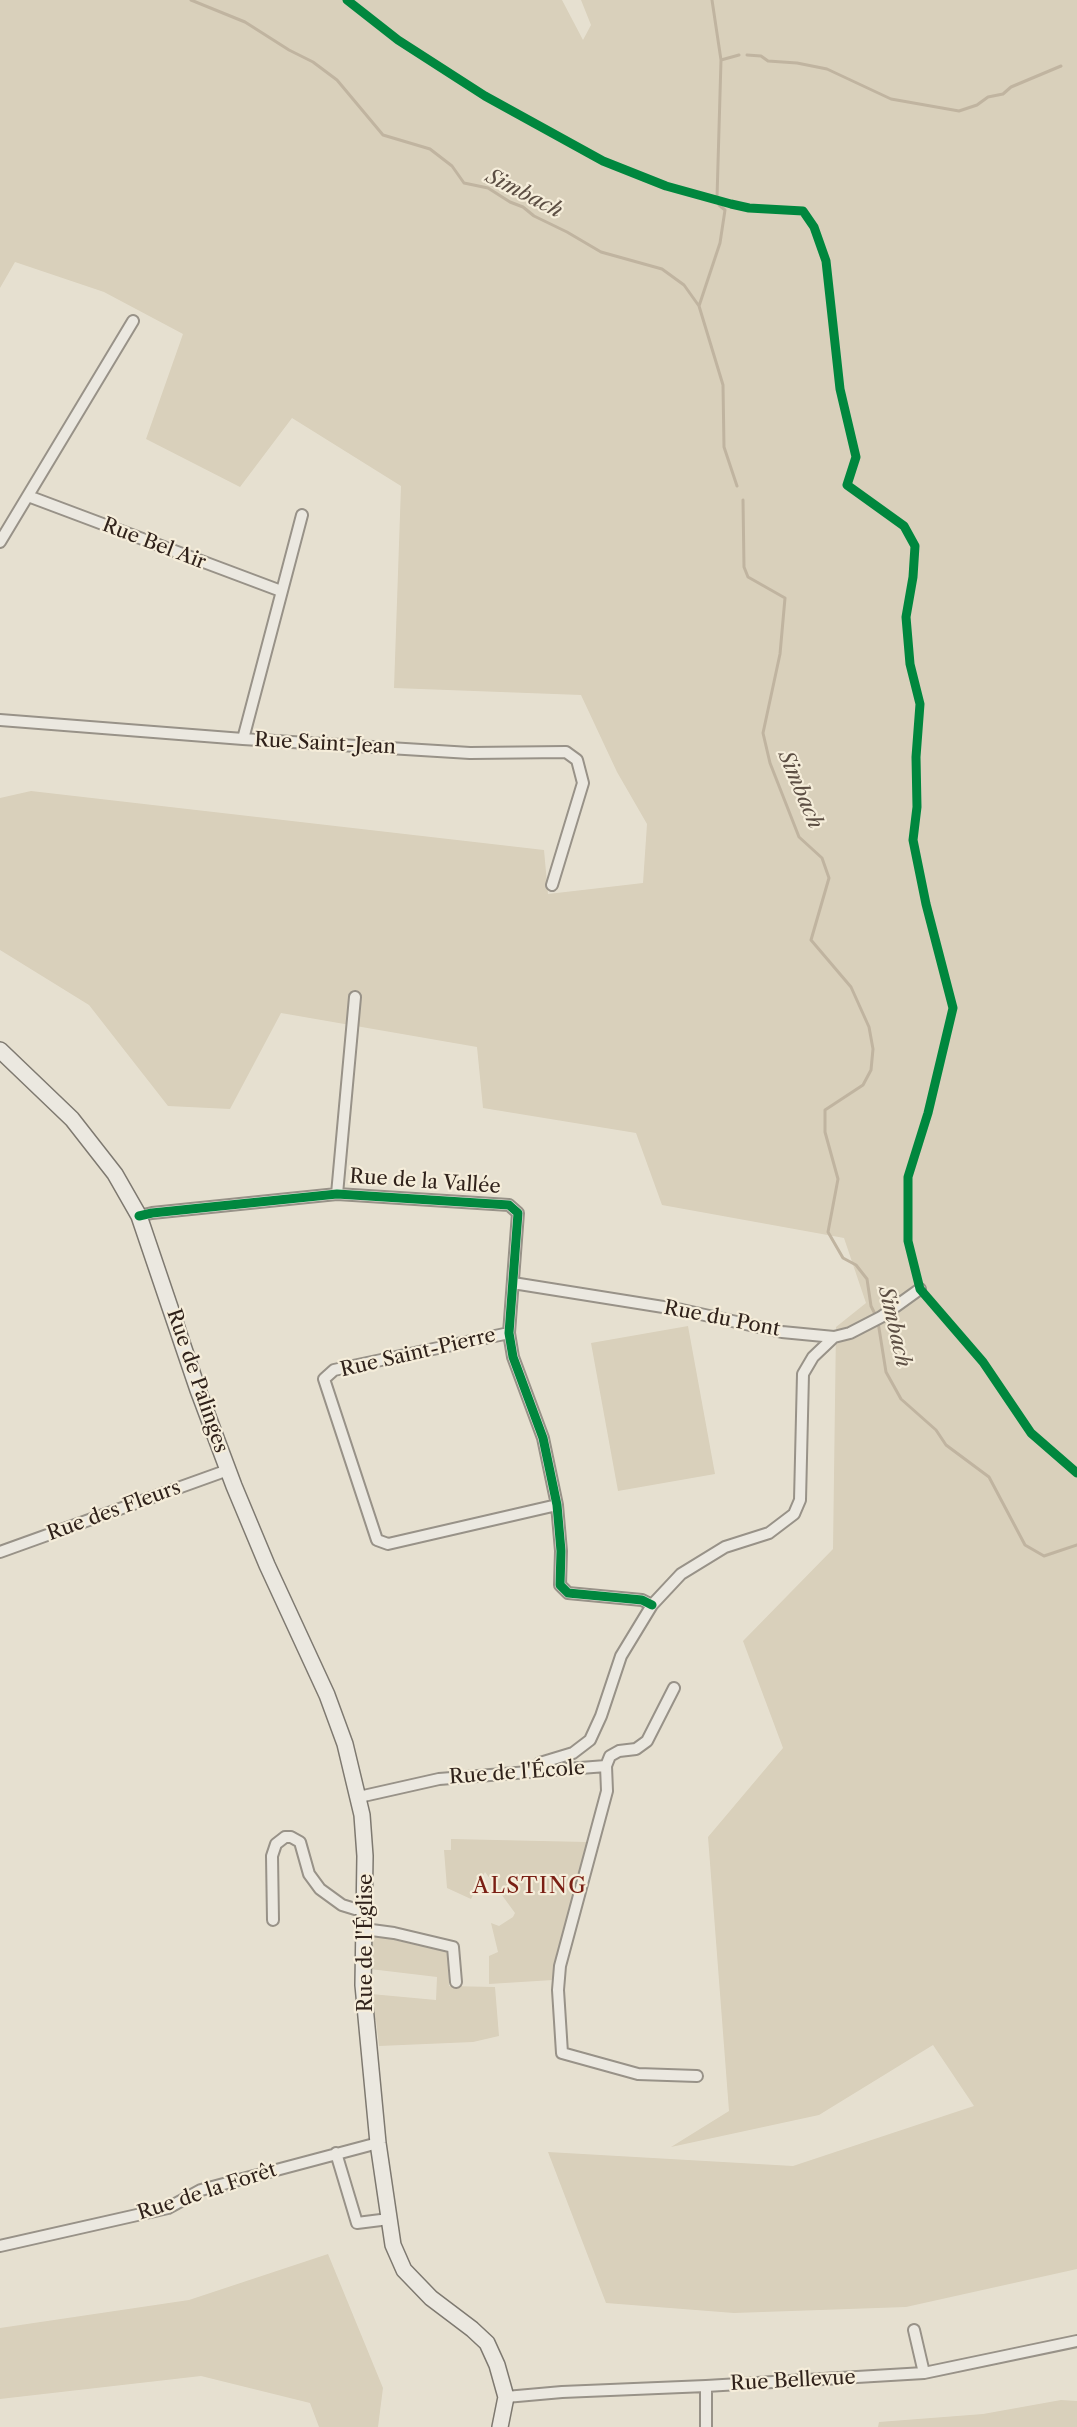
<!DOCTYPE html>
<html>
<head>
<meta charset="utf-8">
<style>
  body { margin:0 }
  canvas { display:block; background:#e6e0d0 }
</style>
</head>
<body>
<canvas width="1077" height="2427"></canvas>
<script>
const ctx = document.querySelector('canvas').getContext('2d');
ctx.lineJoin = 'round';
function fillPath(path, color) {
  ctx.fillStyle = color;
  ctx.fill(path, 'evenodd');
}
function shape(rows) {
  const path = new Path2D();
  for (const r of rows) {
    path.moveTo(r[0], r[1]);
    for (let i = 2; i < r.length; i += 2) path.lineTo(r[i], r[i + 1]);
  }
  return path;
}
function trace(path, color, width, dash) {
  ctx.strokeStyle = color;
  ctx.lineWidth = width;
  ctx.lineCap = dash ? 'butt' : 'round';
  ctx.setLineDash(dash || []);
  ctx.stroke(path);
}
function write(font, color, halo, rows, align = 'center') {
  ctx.font = font + ' "Libre Caslon Text",serif';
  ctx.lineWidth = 4.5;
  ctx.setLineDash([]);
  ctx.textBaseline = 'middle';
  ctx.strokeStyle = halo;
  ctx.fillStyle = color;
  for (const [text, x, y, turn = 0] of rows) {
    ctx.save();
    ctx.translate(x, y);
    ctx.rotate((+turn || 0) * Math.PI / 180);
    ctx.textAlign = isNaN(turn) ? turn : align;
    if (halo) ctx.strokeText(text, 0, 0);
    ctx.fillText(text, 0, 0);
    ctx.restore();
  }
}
fillPath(shape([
  [0,0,562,0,583,40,591,25,581,0,1077,0,1077,2269,906,2307,734,2313,606,2303,548,2152,793,2166,974,2106,933,2045,819,2115,671,2147,729,2111,708,1837,783,1748,743,1641,833,1549,836,1327,866,1303,844,1238,662,1205,636,1133,483,1108,477,1047,281,1013,230,1109,168,1106,89,1005,0,950,0,798,31,791,544,850,548,894,643,883,647,824,617,772,581,695,394,688,401,486,292,418,240,487,146,439,183,334,104,292,15,262,0,288],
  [688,1326,715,1474,618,1491,591,1343],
  [451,1839,587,1842,553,1980,489,1984,489,1956,498,1952,491,1923,499,1926,513,1917,515,1913,485,1872,471,1899,447,1888,444,1850,451,1850],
  [372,1935,448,1952,449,1986,495,1987,499,2036,473,2042,379,2046,376,2020,372,2019,371,1994,436,2000,437,1977,370,1969],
  [328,2254,383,2388,378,2427,319,2427,310,2403,201,2376,0,2399,0,2328,189,2300],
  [1061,2400,1077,2401,1077,2427,878,2427,879,2422,983,2414]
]), '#d9d0bb');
trace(shape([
  [191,0,245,22,289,50,313,62,337,80,383,135,430,149,452,166,464,183,488,188,510,202,523,207,534,216,567,232,601,252,662,269,684,285,699,306,723,385,724,447,737,486],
  [712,0,721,60,717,198],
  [747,55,761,56,768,61,797,63,827,69,891,99,959,111,977,105,988,97,1003,94,1011,87,1061,66],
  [721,60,739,55],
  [699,306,720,243,725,210,719,205],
  [743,500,744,567,748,577,785,598,780,654,763,733,770,763,799,837,822,858,829,878,811,940,851,987,869,1027,873,1049,871,1070,863,1085,825,1110,825,1132,838,1179,828,1232,843,1258,856,1265,867,1279,871,1306,876,1316],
  [878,1322,886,1372,901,1399,936,1430,946,1445,989,1477,1025,1545,1044,1556,1077,1545]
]), '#c0b4a0', 3);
const minor = shape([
  [28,496,281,591],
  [0,542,133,321],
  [0,720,243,739,470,753,566,752,577,760,583,783,552,885],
  [243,739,302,515],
  [337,1194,355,997],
  [139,1216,152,1213,337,1194,509,1205,518,1213,509,1333,513,1357,543,1438,557,1505,561,1551,560,1585,568,1593,642,1600,652,1605],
  [513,1283,682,1310,782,1332,834,1337,850,1333,881,1317,920,1289],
  [509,1333,334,1370,324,1379,377,1540,388,1544,557,1505],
  [0,1552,228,1470],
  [674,1688,647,1741,636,1749,619,1751,610,1756,606,1766,607,1791,560,1966,558,1990,562,2053,638,2074,697,2076],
  [536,1772,540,1763,573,1753,590,1740,601,1716,621,1656,652,1605,681,1574,725,1547,769,1533,794,1514,800,1500,803,1374,813,1357,834,1337],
  [359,1797,439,1779,606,1766],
  [273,1920,272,1856,276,1844,285,1837,291,1837,300,1842,309,1874,320,1889,342,1905,355,1909,364,1909],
  [364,1929,394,1933,453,1947,456,1982],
  [336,2153,357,2223,389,2219],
  [0,2246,168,2208,201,2190,378,2143],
  [914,2330,924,2373],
  [706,2386,706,2427],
  [506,2397,562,2392,706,2386,924,2373,1077,2341]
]);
const secondary = shape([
  [0,1050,72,1119,115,1174,139,1216,198,1390,234,1486,267,1565,327,1695,345,1744,362,1815,365,1856,363,1985,378,2143,393,2245,404,2270,431,2298,472,2329,487,2343,497,2365,506,2397,500,2427]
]);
trace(minor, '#989288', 14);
trace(secondary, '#7e7970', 18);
trace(minor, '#ebe8e0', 10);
trace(secondary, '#ebe8e0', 15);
trace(shape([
  [347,0,398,40,485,96,603,161,666,186,731,204,749,208,803,211,814,227,826,261,840,389,856,457,847,485,904,526,915,546,913,577,906,617,910,664,920,704,916,757,917,807,913,840,926,904,953,1008,928,1113,908,1177,908,1241,920,1289,983,1362,1031,1433,1077,1473],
  [139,1216,152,1213,337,1194,509,1205,518,1213,509,1333,513,1357,543,1438,557,1505,561,1551,560,1585,568,1593,642,1600,652,1605]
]), '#00873e', 9);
write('20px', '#30221b', '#f5edda', [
  ["Rue Bel Air",154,544,21],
  ["Rue Saint-Jean",325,744,3],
  ["Rue de la Vallée",425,1182,4],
  ["Rue du Pont",722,1319,11],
  ["Rue Saint-Pierre",418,1353,-13],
  ["Rue de Palinges",197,1381,71],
  ["Rue des Fleurs",114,1511,-20],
  ["Rue de l'École",517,1773,-4],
  ["Rue de l'Église",366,1943,-90],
  ["Rue de la Forêt",207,2192,-18],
  ["Rue Bellevue",793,2381,-3]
]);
write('italic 21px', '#5c4e43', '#f5edda', [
  ["Simbach",524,194,27],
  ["Simbach",800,790,67],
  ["Simbach",894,1327,77]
]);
ctx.letterSpacing = '1.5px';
write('22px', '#7a1f14', '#f5edda', [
  ["ALSTING",530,1887]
]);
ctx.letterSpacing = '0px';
</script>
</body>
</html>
